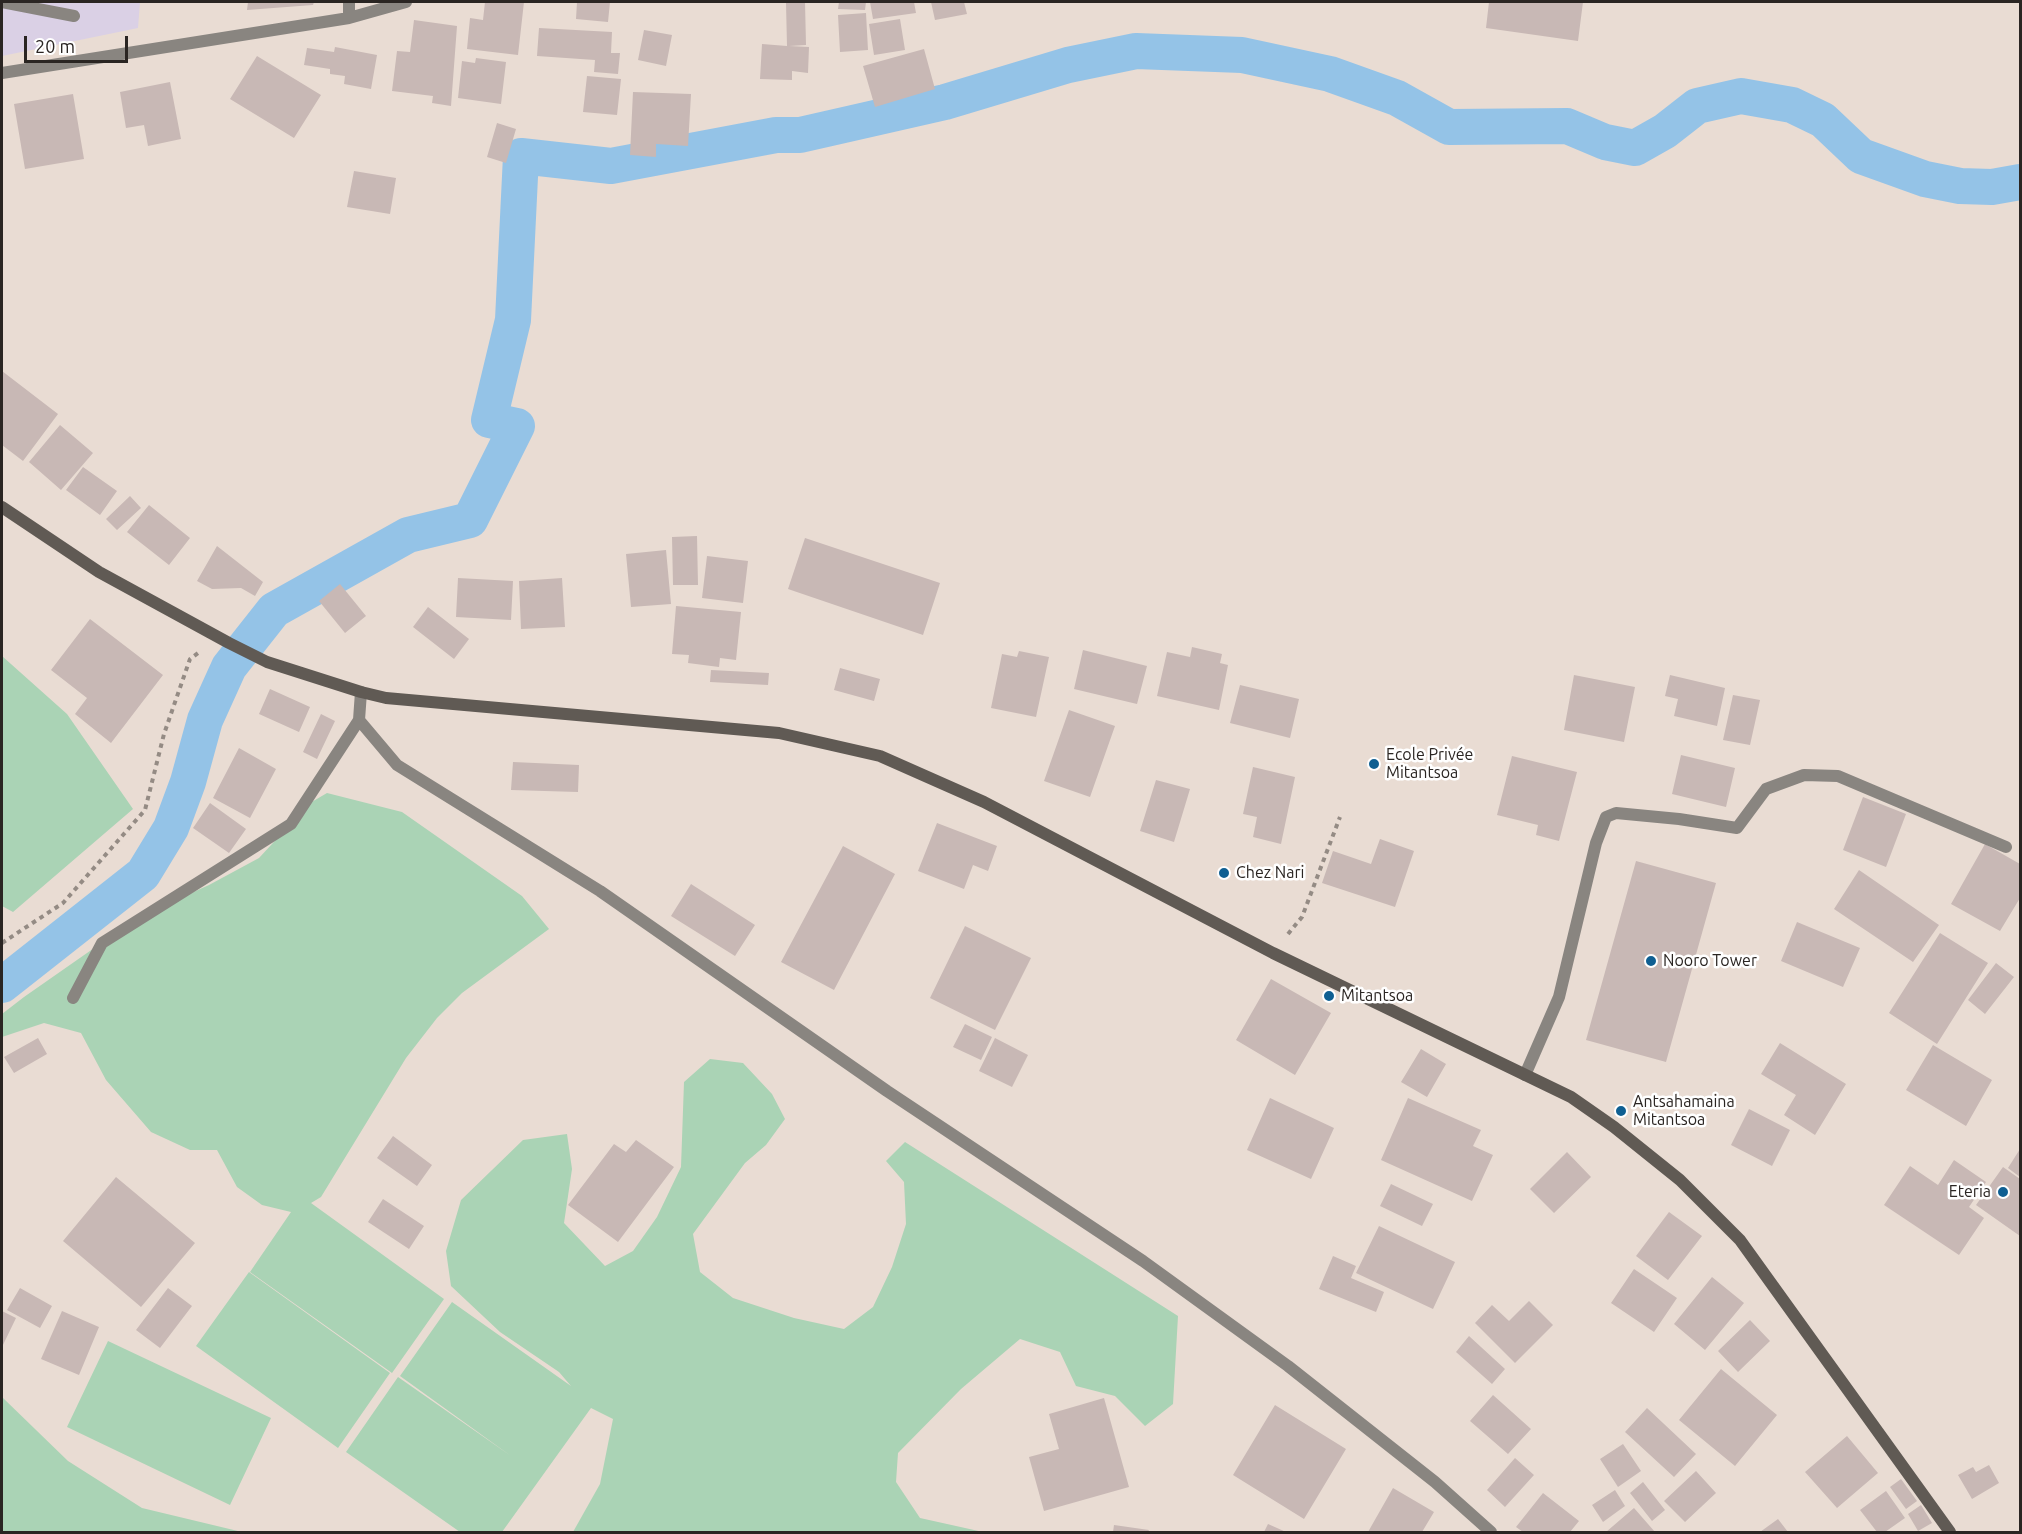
<!DOCTYPE html>
<html>
<head>
<meta charset="utf-8">
<style>
  body { margin:0 }
  #map { position:relative; width:2022px; height:1534px; overflow:hidden; background:#e9dcd3; font-family:Ubuntu,sans-serif }
  canvas { display:block }
  .frame { position:absolute; inset:0; border:3px solid #2a2522; pointer-events:none }
  .scale { position:absolute; left:24px; top:36px; width:104px; height:27px; box-sizing:border-box; border:3px solid #2a2522; border-top:0; padding-left:8px; font-size:18px; line-height:21px; white-space:nowrap; color:#2a2522; -webkit-text-stroke:4px #fff; paint-order:stroke }
</style>
</head>
<body>
<div id="map">
<canvas width="2022" height="1534"></canvas>
<div class="frame"></div>
<div class="scale">20 m</div>
</div>
<script>
const ctx = document.querySelector('canvas').getContext('2d');
ctx.lineJoin = 'round';
function fillPath(path, color) {
  ctx.fillStyle = color;
  ctx.fill(path, 'evenodd');
}
function shape(rows) {
  const path = new Path2D();
  for (const r of rows) {
    path.moveTo(r[0], r[1]);
    for (let i = 2; i < r.length; i += 2) path.lineTo(r[i], r[i + 1]);
  }
  return path;
}
function trace(path, color, width, dash) {
  ctx.strokeStyle = color;
  ctx.lineWidth = width;
  ctx.lineCap = dash ? 'butt' : 'round';
  ctx.setLineDash(dash || []);
  ctx.stroke(path);
}
function write(font, color, halo, rows, align = 'center') {
  ctx.font = font + ' Ubuntu,sans-serif';
  ctx.lineWidth = 5;
  ctx.setLineDash([]);
  ctx.textBaseline = 'middle';
  ctx.strokeStyle = halo;
  ctx.fillStyle = color;
  for (const [text, x, y, turn = 0] of rows) {
    ctx.save();
    ctx.translate(x, y);
    ctx.rotate((+turn || 0) * Math.PI / 180);
    ctx.textAlign = isNaN(turn) ? turn : align;
    if (halo) ctx.strokeText(text, 0, 0);
    ctx.fillText(text, 0, 0);
    ctx.restore();
  }
}
fillPath(shape([
  [2,2,140,2,138,28,2,56]
]), '#dad0e5');
fillPath(shape([
  [2,656,67,714,133,809,13,912,2,906],
  [327,793,402,812,522,896,549,929,462,993,437,1018,406,1058,321,1197,311,1203,444,1299,392,1373,250,1272,291,1212,262,1205,237,1187,217,1150,190,1150,151,1132,106,1080,81,1033,44,1023,2,1037,2,1014,24,997,140,916,209,885,259,858,310,803],
  [710,1059,743,1063,772,1094,785,1119,766,1145,745,1163,693,1234,700,1272,733,1298,794,1318,844,1329,873,1307,892,1267,906,1224,904,1182,886,1161,905,1142,1178,1316,1173,1404,1145,1426,1115,1396,1076,1386,1060,1352,1020,1339,961,1389,898,1453,896,1482,920,1518,983,1532,573,1532,600,1484,613,1419,591,1408,502,1532,460,1532,346,1452,398,1377,511,1456,400,1376,452,1302,571,1386,559,1372,500,1332,451,1286,446,1251,461,1200,523,1140,567,1134,572,1169,564,1223,605,1266,633,1251,657,1217,681,1167,684,1082],
  [249,1272,390,1373,338,1448,196,1346],
  [108,1341,271,1418,230,1505,67,1427],
  [2,1397,68,1461,142,1508,242,1532,2,1532]
]), '#aad3b5');
trace(shape([
  [2,985,143,874,171,828,188,782,205,720,229,667,274,610,408,535,470,520,517,426,489,420,513,320,521,156,611,166,776,135,800,135,945,102,1068,65,1136,51,1242,55,1330,74,1397,98,1449,127,1567,126,1605,142,1635,148,1665,131,1697,106,1741,96,1792,105,1823,120,1861,156,1925,179,1960,186,1992,187,2020,182]
]), '#94c3e7', 36);
fillPath(shape([
  [248,2,314,2,313,5,247,10],
  [485,2,524,2,518,55,467,49,470,18,483,20],
  [577,2,610,2,608,22,576,19],
  [805,2,806,45,789,46,809,47,808,73,792,71,792,80,760,79,762,44,787,46,786,3],
  [839,2,866,2,865,10,838,9],
  [870,2,914,2,916,13,873,19],
  [931,2,964,2,967,14,935,20],
  [1489,2,1583,2,1578,41,1486,28],
  [866,13,868,50,840,52,838,15],
  [900,19,905,50,874,55,869,24],
  [414,20,457,26,451,106,432,103,433,96,392,91,397,51,410,52],
  [539,28,612,32,611,53,620,53,618,74,594,72,595,60,537,56],
  [644,30,672,35,666,66,638,60],
  [335,47,377,55,371,89,344,84,345,76,330,74,330,69,304,65,307,48,334,52],
  [924,49,935,89,875,107,863,66],
  [257,56,321,95,294,138,230,99],
  [476,58,506,62,501,104,458,98,462,61,475,63],
  [587,76,621,79,617,115,583,112],
  [170,82,181,139,148,146,144,125,126,128,120,92],
  [633,92,691,94,688,146,656,144,656,157,630,155],
  [73,94,84,159,25,169,14,104],
  [497,123,516,129,506,163,487,157],
  [354,171,396,178,390,214,347,207],
  [2,371,58,414,23,461,2,445],
  [60,425,93,453,61,490,29,462],
  [83,467,117,491,100,515,66,490],
  [130,496,141,508,117,530,106,519],
  [149,505,190,538,169,565,127,532],
  [697,536,698,585,673,585,672,537],
  [805,538,940,583,923,635,788,589],
  [217,546,263,582,255,596,241,588,212,589,197,581],
  [666,550,671,604,631,607,626,554],
  [707,556,748,561,743,603,702,598],
  [458,578,513,581,511,620,456,617],
  [562,578,565,627,521,629,519,581],
  [340,584,366,616,345,633,319,601],
  [676,606,741,612,736,660,720,658,719,667,688,663,689,655,672,654],
  [428,607,469,639,454,659,413,627],
  [90,619,163,675,111,743,75,714,87,698,51,670],
  [1192,647,1222,654,1220,663,1228,665,1219,710,1157,696,1167,652,1190,657],
  [1083,650,1147,666,1137,704,1074,689],
  [1019,651,1049,657,1036,717,991,708,1002,654,1017,657],
  [840,668,880,679,874,701,834,690],
  [711,670,769,673,768,685,710,682],
  [1574,675,1635,687,1624,742,1564,730],
  [1670,675,1725,688,1717,726,1674,716,1678,699,1665,696],
  [1240,685,1299,699,1290,738,1230,723],
  [270,689,310,707,299,732,259,714],
  [1733,695,1760,700,1750,745,1723,740],
  [1069,710,1115,726,1090,797,1044,781],
  [321,714,335,721,317,759,303,752],
  [239,748,276,769,250,818,213,798],
  [1681,755,1735,768,1726,807,1672,794],
  [1512,756,1577,772,1559,841,1536,835,1538,825,1497,815],
  [513,762,579,765,578,792,511,790],
  [1253,767,1295,777,1281,844,1253,837,1257,817,1243,814],
  [1156,780,1190,789,1174,842,1140,831],
  [1863,797,1906,814,1886,867,1843,850],
  [210,803,246,829,229,853,193,828],
  [937,823,997,846,988,871,973,865,964,889,918,871],
  [1380,839,1414,851,1395,907,1322,883,1333,851,1371,864],
  [1985,844,2020,864,2020,898,2000,931,1951,904],
  [843,846,895,874,834,990,781,962],
  [1636,861,1716,883,1666,1062,1586,1040],
  [1859,870,1939,925,1913,962,1834,909],
  [691,884,755,925,735,956,671,916],
  [1797,922,1860,948,1843,987,1781,961],
  [965,926,1031,958,995,1030,930,998],
  [1940,933,1988,963,1937,1044,1889,1013],
  [1996,963,2014,977,1985,1014,1968,1000],
  [1271,979,1331,1013,1295,1075,1236,1040],
  [965,1024,992,1037,981,1060,953,1047],
  [38,1038,47,1054,14,1073,4,1057],
  [995,1038,1028,1055,1012,1087,979,1071],
  [1780,1043,1846,1084,1815,1135,1784,1115,1796,1095,1761,1074],
  [1933,1045,1992,1080,1966,1126,1906,1090],
  [1421,1049,1446,1064,1427,1097,1401,1082],
  [1270,1098,1334,1128,1311,1179,1247,1150],
  [1408,1098,1481,1130,1473,1146,1493,1155,1472,1201,1381,1160],
  [1749,1109,1790,1130,1772,1166,1731,1145],
  [393,1136,432,1165,417,1186,377,1158],
  [636,1140,674,1167,618,1242,568,1205,614,1144,626,1152],
  [2020,1149,2020,1177,2008,1168],
  [1567,1152,1591,1177,1554,1213,1530,1189],
  [1954,1160,1986,1182,1969,1207,1984,1218,1959,1255,1884,1205,1910,1166,1938,1185],
  [2003,1167,2020,1179,2020,1236,1976,1205],
  [116,1177,195,1243,141,1307,63,1241],
  [1391,1184,1433,1204,1422,1226,1380,1206],
  [383,1199,424,1226,409,1249,368,1222],
  [1669,1212,1702,1236,1668,1280,1636,1256],
  [1379,1226,1455,1262,1433,1309,1356,1273],
  [1333,1256,1356,1266,1351,1278,1384,1292,1376,1312,1319,1289],
  [1634,1269,1677,1298,1654,1332,1611,1303],
  [1712,1277,1744,1303,1705,1350,1674,1324],
  [20,1288,52,1306,40,1328,7,1310],
  [168,1288,192,1306,160,1348,136,1330],
  [1529,1301,1553,1325,1515,1363,1475,1323,1492,1305,1509,1321],
  [2,1311,16,1318,2,1347],
  [62,1311,99,1327,79,1375,41,1359],
  [1750,1320,1770,1341,1738,1372,1718,1351],
  [1469,1336,1505,1369,1492,1384,1456,1352],
  [1721,1369,1777,1415,1735,1466,1679,1420],
  [1493,1395,1531,1429,1508,1454,1470,1421],
  [1104,1398,1129,1487,1044,1511,1029,1457,1059,1449,1049,1414],
  [1275,1405,1346,1449,1304,1519,1233,1475],
  [1647,1408,1696,1454,1674,1477,1625,1432],
  [1847,1436,1878,1473,1837,1508,1805,1472],
  [1623,1444,1641,1471,1618,1487,1600,1459],
  [1515,1458,1534,1475,1505,1507,1487,1490],
  [1989,1465,1999,1483,1972,1499,1958,1475,1973,1467,1976,1472],
  [1696,1471,1716,1493,1685,1522,1664,1501],
  [1901,1479,1917,1501,1906,1509,1890,1487],
  [1643,1482,1665,1510,1652,1521,1630,1493],
  [1393,1488,1434,1512,1422,1532,1368,1532],
  [1615,1490,1625,1506,1603,1522,1592,1505],
  [1886,1491,1905,1518,1885,1532,1877,1532,1860,1510],
  [1543,1493,1579,1521,1570,1532,1523,1532,1516,1527],
  [1921,1505,1932,1523,1918,1531,1908,1514],
  [1634,1508,1655,1532,1606,1532],
  [1778,1519,1788,1532,1760,1532],
  [1268,1524,1286,1532,1264,1532],
  [1114,1525,1149,1530,1148,1532,1113,1532]
]), '#c8b8b5');
trace(shape([
  [1288,934,1302,917,1340,817],
  [2,943,63,903,145,810,164,734,190,659,198,653]
]), '#948b84', 4, [4.5, 4.5]);
trace(shape([
  [2,2,74,16]
]), '#898580', 12);
trace(shape([
  [349,2,349,18],
  [2,73,349,18,406,2],
  [361,692,359,720,397,765,600,891,887,1091,1143,1261,1288,1366,1435,1482,1491,1532],
  [73,998,102,943,291,824,359,720],
  [1525,1075,1559,997,1596,843,1606,817,1616,813,1679,819,1737,828,1766,789,1804,775,1838,776,2006,847]
]), '#898580', 12);
trace(shape([
  [2,507,99,572,229,643,267,662,361,692,386,698,779,733,880,756,984,802,1273,953,1571,1097,1614,1127,1680,1180,1740,1240,1950,1532]
]), '#605a54', 12);
for (const [x, y, r, color] of [
  [1374,764,6,"#0f5f92"],
  [1224,873,6,"#0f5f92"],
  [1651,961,6,"#0f5f92"],
  [1329,996,6,"#0f5f92"],
  [1621,1111,6,"#0f5f92"],
  [2003,1192,6,"#0f5f92"]
]) {
  const dot = new Path2D();
  dot.arc(x, y, r, 0, 2 * Math.PI);
  ctx.fillStyle = color;
  ctx.fill(dot);
  trace(dot, '#fff', 2);
}
write('16px', '#2a2522', '#fff', [
  ["Ecole Privée",1386,755],
  ["Mitantsoa",1386,773],
  ["Chez Nari",1236,873],
  ["Nooro Tower",1663,961],
  ["Mitantsoa",1341,996],
  ["Antsahamaina",1633,1102],
  ["Mitantsoa",1633,1120],
  ["Eteria",1991,1192,"right"]
], 'left');
</script>
</body>
</html>
